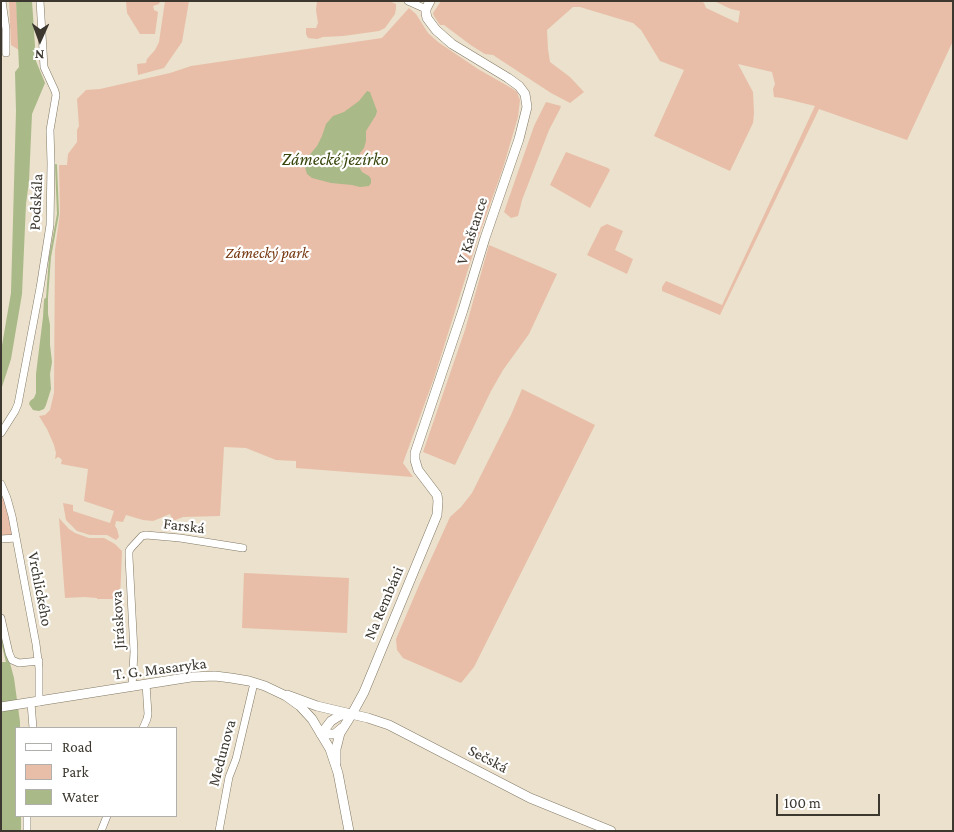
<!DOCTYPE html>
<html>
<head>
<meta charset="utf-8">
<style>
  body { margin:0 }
  #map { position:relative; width:954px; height:832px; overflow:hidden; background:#ebe1cc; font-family:"Crimson Pro",serif }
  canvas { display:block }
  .frame { position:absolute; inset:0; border:2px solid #3c382f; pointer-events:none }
  .legend { position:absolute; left:15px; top:727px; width:162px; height:90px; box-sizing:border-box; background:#fff; border:1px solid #b1afac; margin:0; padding:6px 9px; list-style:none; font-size:15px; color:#3c382f }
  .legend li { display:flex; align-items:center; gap:10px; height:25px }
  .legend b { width:25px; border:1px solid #b1afac }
  .north { position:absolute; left:15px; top:15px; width:50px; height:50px; -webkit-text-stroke:4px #fff; paint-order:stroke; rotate:182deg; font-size:14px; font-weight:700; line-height:20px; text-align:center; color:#3c382f }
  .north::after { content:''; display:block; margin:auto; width:18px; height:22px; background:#3c382f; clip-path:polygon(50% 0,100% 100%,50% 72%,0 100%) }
  .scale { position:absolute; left:776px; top:794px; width:104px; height:22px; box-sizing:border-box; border:2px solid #3c382f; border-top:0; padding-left:6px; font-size:15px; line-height:18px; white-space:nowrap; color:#3c382f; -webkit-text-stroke:4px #fff; paint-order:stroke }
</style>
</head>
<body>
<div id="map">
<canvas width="954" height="832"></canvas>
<div class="frame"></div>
<ul class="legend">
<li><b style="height:6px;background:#fff"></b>Road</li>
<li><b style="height:14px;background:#e8bea8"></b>Park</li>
<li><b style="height:14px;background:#a9b987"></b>Water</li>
</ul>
<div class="north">N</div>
<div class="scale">100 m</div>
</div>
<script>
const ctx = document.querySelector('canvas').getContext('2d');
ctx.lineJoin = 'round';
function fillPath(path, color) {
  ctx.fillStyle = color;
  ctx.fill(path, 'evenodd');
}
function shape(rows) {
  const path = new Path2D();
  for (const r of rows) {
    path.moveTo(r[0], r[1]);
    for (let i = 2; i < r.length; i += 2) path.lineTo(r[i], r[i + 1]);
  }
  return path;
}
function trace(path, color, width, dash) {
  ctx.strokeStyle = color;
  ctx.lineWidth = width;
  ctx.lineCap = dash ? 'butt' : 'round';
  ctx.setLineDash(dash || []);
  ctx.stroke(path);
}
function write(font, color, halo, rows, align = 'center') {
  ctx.font = font + ' "Crimson Pro",serif';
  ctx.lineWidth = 4.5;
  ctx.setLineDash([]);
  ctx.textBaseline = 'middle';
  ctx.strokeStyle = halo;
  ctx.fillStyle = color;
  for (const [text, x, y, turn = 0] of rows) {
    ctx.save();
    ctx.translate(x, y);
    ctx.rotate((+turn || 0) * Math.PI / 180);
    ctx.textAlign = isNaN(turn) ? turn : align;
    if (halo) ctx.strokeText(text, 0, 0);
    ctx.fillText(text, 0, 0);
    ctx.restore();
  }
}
fillPath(shape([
  [9,1,16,1,19,50,11,45],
  [126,1,160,1,159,4,153,6,154,10,158,12,155,34,140,34,127,13],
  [165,1,189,1,182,42,164,68,138,75,137,64,146,63,147,59,155,50,159,42],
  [317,1,389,1,396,4,396,8,395,14,385,28,379,31,343,36,323,37,317,39,308,38,306,34,306,28,316,28,318,23,316,10],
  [441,1,701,1,704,3,706,8,738,23,740,11,731,9,714,1,953,1,953,41,907,140,819,109,720,315,662,291,662,287,666,281,722,305,815,106,782,98,774,97,773,89,775,84,772,72,738,64,753,92,754,113,753,123,730,171,654,136,684,70,660,61,641,30,633,23,580,7,573,7,547,30,548,49,550,62,570,77,584,92,570,103,551,93,493,55,485,54,472,46,444,25,440,25,434,16,433,13],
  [409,8,416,14,428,33,438,42,478,69,513,89,517,92,520,100,518,117,503,168,477,241,434,378,403,463,413,477,296,468,296,461,276,460,246,448,224,447,220,516,183,517,173,521,170,514,153,521,143,520,126,515,123,522,116,521,115,526,117,529,119,537,116,540,107,535,90,535,77,531,66,520,63,503,73,505,73,511,110,523,114,511,84,501,88,469,61,464,62,460,60,458,58,457,55,459,56,453,54,445,47,429,39,416,45,415,50,410,54,393,55,250,60,213,59,165,67,165,68,154,77,142,77,130,79,126,77,99,86,90,100,89,170,73,191,66,382,38],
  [546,102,561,106,560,109,549,130,522,200,518,216,511,218,504,212,534,126],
  [566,152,608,168,610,170,590,208,550,185],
  [607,224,623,231,615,250,633,259,627,274,587,255,601,227],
  [489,245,557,274,529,334,503,370,491,391,455,465,423,452,465,330],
  [522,389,595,425,474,667,461,683,403,658,397,650,396,639,420,583,450,517,461,507,472,493,511,415],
  [1,489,4,496,13,535,1,537],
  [59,518,69,529,75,533,89,538,104,538,115,544,122,551,120,599,97,599,97,598,84,597,65,598],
  [244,573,349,578,347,633,242,628]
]), '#e8bea8');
fillPath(shape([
  [16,1,32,1,36,61,45,83,32,114,29,181,26,204,22,294,11,359,1,390,1,351,11,293,16,111,15,72,19,67],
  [367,91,370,92,377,111,376,115,366,131,366,141,364,148,360,153,357,159,357,163,362,172,369,176,371,179,371,183,369,186,360,187,352,185,331,183,312,178,307,174,304,164,307,158,317,146,322,136,326,124,333,116,344,112,359,101],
  [45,298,48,298,48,314,50,325,50,345,52,362,50,374,51,389,46,405,44,409,39,411,33,410,29,404,30,401,34,398,36,393,36,374,43,317,44,300],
  [1,630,14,678,20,722,20,728,16,728,16,816,21,816,21,831,2,831,1,660,2,662,6,662,1,642]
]), '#a9b987');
trace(shape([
  [47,298,50,257,58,214,56,165]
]), '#a9b987', 2);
const minor = shape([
  [2,1,6,29,6,53],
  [408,1,426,9],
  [1,433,15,411,18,404,40,288,50,225,51,163,50,130,56,95,55,91,44,67,40,1],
  [1,484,7,498,12,516,36,644,39,668,39,702],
  [1,539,16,538],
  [1,618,9,653,12,660,19,663,39,661],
  [132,687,134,652,129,557,129,551,131,548,142,536,146,535,180,538,243,548],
  [31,703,33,728],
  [143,728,147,719,148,714,146,684],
  [27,831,27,816],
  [101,831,107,816],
  [219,831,229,777,236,759,254,683]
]);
const tertiary = shape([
  [287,695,317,706,368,718,389,725,530,798,611,831],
  [342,728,335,734,321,734,331,721,339,716,346,713],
  [336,763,336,749,340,733,352,714,364,692,437,515,438,501,437,495,418,470,415,460,415,453,463,310,485,238,519,139,527,107,525,94,519,86,508,78,452,44,436,30,427,18,426,13,426,9,430,1]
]);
const secondary = shape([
  [1,707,191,677,215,676,231,678,249,681,265,686,286,696,300,706,312,719,330,749,338,773,349,831]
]);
trace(minor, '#827965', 8);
trace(tertiary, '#827965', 10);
trace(secondary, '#827965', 10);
trace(minor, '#fff', 7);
trace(tertiary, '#fff', 9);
trace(secondary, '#fff', 9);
write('16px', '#3c382f', '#fff', [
  ["Podskála",36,202,-87],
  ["V Kaštance",472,231,-72],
  ["Farská",184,526,7],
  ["Vrchlického",40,589,79],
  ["Na Rembáni",384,603,-67],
  ["Jiráskova",118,620,-93],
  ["T. G. Masaryka",160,669,-7],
  ["Medunova",222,753,-75],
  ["Sečská",488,759,28]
]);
write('italic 16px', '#75370f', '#fff', [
  ["Zámecký park",267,253]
]);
write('italic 18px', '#37450b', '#fff', [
  ["Zámecké jezírko",335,159]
]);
</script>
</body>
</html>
